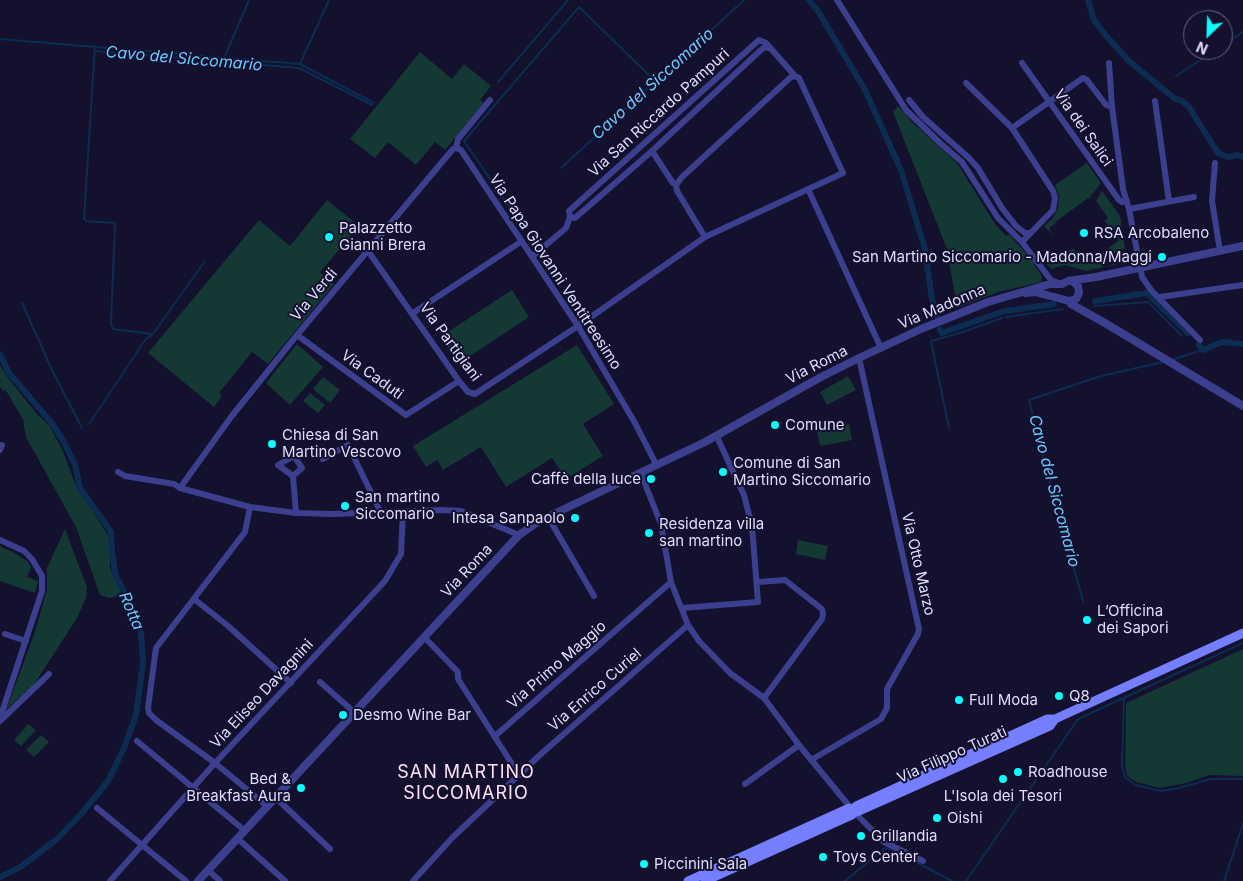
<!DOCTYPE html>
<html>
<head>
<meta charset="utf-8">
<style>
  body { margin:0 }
  #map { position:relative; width:1243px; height:881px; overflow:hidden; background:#13112e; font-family:Inter,sans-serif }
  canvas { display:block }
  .north { position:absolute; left:1183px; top:10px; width:50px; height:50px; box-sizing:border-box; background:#13112e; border:1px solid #656382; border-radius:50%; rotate:204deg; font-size:14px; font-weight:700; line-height:20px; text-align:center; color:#dfdeff }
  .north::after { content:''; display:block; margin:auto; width:18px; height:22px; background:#0afcff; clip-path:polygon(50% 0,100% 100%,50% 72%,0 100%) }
</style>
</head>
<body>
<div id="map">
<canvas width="1243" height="881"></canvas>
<div class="north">N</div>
</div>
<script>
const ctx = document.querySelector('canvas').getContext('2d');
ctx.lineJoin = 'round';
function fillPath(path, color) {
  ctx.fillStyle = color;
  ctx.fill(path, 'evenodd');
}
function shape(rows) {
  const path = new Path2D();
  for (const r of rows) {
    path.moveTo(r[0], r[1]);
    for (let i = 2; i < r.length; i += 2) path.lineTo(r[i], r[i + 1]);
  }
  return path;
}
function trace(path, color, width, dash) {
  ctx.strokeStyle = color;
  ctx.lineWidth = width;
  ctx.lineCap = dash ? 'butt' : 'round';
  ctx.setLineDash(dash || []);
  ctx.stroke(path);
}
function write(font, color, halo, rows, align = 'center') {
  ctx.font = font + ' Inter,sans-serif';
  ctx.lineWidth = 4;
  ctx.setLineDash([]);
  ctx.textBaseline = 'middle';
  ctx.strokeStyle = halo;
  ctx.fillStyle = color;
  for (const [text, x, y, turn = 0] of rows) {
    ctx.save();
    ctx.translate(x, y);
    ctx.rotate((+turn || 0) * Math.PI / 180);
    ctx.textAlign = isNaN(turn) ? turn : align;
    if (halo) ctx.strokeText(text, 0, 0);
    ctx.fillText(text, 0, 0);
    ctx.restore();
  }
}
fillPath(shape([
  [420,52,452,79,464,64,491,86,480,100,484,103,445,150,435,142,416,165,388,142,375,158,350,139],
  [898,106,913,123,957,163,995,224,1006,236,1009,234,1035,264,1034,265,1042,276,1041,282,998,292,957,308,947,249,893,112],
  [1087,163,1101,183,1091,196,1090,199,1088,198,1055,222,1056,223,1049,228,1053,235,1044,226,1052,219,1058,208,1059,197,1055,185],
  [1102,191,1120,216,1125,249,1119,250,1111,256,1107,249,1119,240,1105,221,1108,218,1096,201],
  [327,200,359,226,320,272,334,284,268,364,252,352,219,393,222,396,214,407,148,353,259,220,290,246],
  [1073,248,1085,264,1095,257,1103,267,1113,264,1121,255,1130,254,1131,261,1086,271,1065,265,1051,269,1043,260,1052,254,1057,260],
  [512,290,529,317,458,364,440,337],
  [297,344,323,367,290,405,266,383],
  [577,345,614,404,583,424,603,456,566,479,552,458,506,487,481,447,443,470,437,460,426,467,413,446],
  [0,365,8,378,37,414,49,425,62,449,75,483,107,534,110,543,110,568,122,595,109,598,100,595,76,527,26,437,24,427,24,421,5,389,4,392,0,387],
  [848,376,856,390,827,405,820,392],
  [323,377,340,390,330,403,313,389],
  [310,393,325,405,318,413,303,401],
  [849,424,852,440,820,446,817,431],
  [65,529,87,587,86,598,77,618,33,686,6,710,35,632,47,589,47,568],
  [798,540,828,546,825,560,796,554],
  [0,546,15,553,27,561,31,567,27,577,38,581,35,593,0,581],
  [1243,649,1243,776,1209,775,1186,783,1160,788,1136,782,1127,776,1125,763,1126,703],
  [28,724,36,730,21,746,14,740],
  [41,735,49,742,34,757,26,750]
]), '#143834');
trace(shape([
  [0,39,300,64,374,103],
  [1223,45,1243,32],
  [95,46,84,218,86,221,115,223,111,324,113,329,153,334],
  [95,51,299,68,372,105],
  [225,56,249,0],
  [300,64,329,0],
  [1176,76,1216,50],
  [498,82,568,0],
  [561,168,744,0],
  [512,211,464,141,579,7,656,82],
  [22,303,52,370,82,428],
  [1094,306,1148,302,1182,336],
  [1006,317,1063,309],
  [1174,359,1203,350],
  [89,424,145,340,153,334,205,261],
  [949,428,931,341,960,333,1002,318],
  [1083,601,1052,491,1029,400,1101,376,1163,362],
  [1124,699,1122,766,1125,777,1135,785,1161,791,1179,788,1211,779,1243,779],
  [845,881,885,848,891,849,952,881],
  [966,881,1078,719,1243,643],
  [1224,881,1243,824]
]), '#0c2c52', 2);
trace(shape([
  [809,0,818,11,865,90,901,170,925,249,932,299,937,317],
  [1088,0,1094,20,1108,38,1129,61,1174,98,1182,101,1189,107,1218,153,1228,157,1238,155,1243,157],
  [1095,301,1147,293,1188,333],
  [1005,311,1054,304],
  [940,330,942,333,1001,312],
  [1199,345,1203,350,1222,342,1243,344],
  [0,354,9,373,51,422,64,442,75,465,80,488,111,532,112,552,116,577,129,600,141,632,143,663,136,715,124,748,108,781,82,813,57,839,22,866,0,877]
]), '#0c2c52', 6);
trace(shape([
  [837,0,906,110,940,143,962,162,998,218,1022,242,1051,280,1058,283],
  [771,49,766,47,762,49,652,151,575,218,570,217,569,211,759,40,766,43,795,76],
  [1022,63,1119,200,1122,202,1127,201],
  [1109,63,1112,107,1123,189,1129,209,1142,277,1151,290,1200,340],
  [966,83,1012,128,1053,191,1055,198,1053,210,1022,242],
  [909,100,923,117,968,157,978,168,1002,208,1016,226,1025,233,1030,233],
  [1155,101,1169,201],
  [1012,128,1083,78,1087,80,1106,105,1112,107],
  [456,148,461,150,578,326,635,423,657,466],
  [652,151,673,183,676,185],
  [1215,163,1212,201,1220,251],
  [808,189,881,348],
  [1129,209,1194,197],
  [368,251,459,381,468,392,475,394,578,326,705,237,843,173,799,78,795,76,791,77,682,177,676,185,677,191,705,237],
  [533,256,566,228,570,217],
  [1160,297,1243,285],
  [413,313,522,241],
  [297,335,406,415,459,381],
  [0,450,2,445],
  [294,456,302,468,293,476,278,465,294,456],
  [323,459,348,445,381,513],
  [118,472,125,476,174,484,180,488,250,507,296,513,333,514,442,510,461,511,519,535],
  [641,474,661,524,671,582,688,625,699,641,730,673,764,698,799,745,850,807],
  [293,476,296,513],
  [180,488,231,417,297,335,453,149,456,148,458,139,490,100],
  [250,507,245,532,156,648,148,708,149,713,156,720,215,763,267,806],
  [548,517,594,596],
  [0,540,24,551,32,559,42,576,42,591,0,718],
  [758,582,785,580,822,609,823,614,822,619,764,698],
  [194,599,227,625,291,683],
  [682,608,758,602,752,526,744,495,716,435],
  [5,634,26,641],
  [424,637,458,672,458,679,519,775],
  [320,682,354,712],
  [0,721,49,674],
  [495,736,671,582],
  [137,741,244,830],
  [811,760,881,719,887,708,887,689,918,634,919,629,859,358],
  [745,784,799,745],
  [275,797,330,849],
  [97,808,186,881],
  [856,814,884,842,923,861],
  [237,838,285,881],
  [208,870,220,881],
  [110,881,215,763,385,581,401,554,403,512],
  [413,881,452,838,541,754,688,625]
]), '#3b3f8e', 6);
trace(shape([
  [1026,293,1035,292,1069,301,1071,304,1105,323,1243,406],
  [1069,301,1076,299,1079,293,1078,286,1072,281],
  [198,881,519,535,539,521,705,442,821,377,859,358,921,329,988,302,1050,284,1062,284,1068,281,1096,277,1243,246]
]), '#3b3f8e', 8);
trace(shape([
  [856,806,1047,719,1055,719,1243,633],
  [857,812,1050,726,1055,719],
  [688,881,849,808],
  [705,881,852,815]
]), '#757eff', 9);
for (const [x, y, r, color] of [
  [1084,233,5,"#0afcff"],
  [329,237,5,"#0afcff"],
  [1162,257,5,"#0afcff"],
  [775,425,5,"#0afcff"],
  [272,444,5,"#0afcff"],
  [723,472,5,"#0afcff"],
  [651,479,5,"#0afcff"],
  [345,506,5,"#0afcff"],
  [575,518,5,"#0afcff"],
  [649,533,5,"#0afcff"],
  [1087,620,5,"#0afcff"],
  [1059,696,5,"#0afcff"],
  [959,700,5,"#0afcff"],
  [343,715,5,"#0afcff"],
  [1018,772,5,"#0afcff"],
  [1003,779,5,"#0afcff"],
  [301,788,5,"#0afcff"],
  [937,818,5,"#0afcff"],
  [861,836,5,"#0afcff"],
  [823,857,5,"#0afcff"],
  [644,864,5,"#0afcff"]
]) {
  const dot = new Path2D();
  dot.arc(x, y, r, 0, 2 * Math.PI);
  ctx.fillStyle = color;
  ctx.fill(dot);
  trace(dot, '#13112e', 2);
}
write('15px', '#dfdeff', '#13112e', [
  ["Via San Riccardo Pampuri",659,113,-42],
  ["Via dei Salici",1083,128,55],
  ["Via Papa Giovanni Ventitreesimo",555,272,57],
  ["Via Verdi",314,295,-50],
  ["Via Madonna",942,307,-23],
  ["Via Partigiani",450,342,54],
  ["Via Roma",817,365,-27],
  ["Via Caduti",372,375,36],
  ["Via Otto Marzo",918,564,77],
  ["Via Roma",467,571,-47],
  ["Via Primo Maggio",557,665,-41],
  ["Via Enrico Curiel",595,690,-41],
  ["Via Eliseo Davagnini",262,694,-47],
  ["Via Filippo Turati",952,755,-24]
]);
write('15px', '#dfdeff', '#13112e', [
  ["Palazzetto",339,228],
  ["Gianni Brera",339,245],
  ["RSA Arcobaleno",1094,233],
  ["San Martino Siccomario - Madonna/Maggi",1152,257,"right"],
  ["Comune",785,425],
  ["Chiesa di San",282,435],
  ["Martino Vescovo",282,452],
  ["Comune di San",733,463],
  ["Martino Siccomario",733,480],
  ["Caffè della luce",641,479,"right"],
  ["San martino",355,497],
  ["Siccomario",355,514],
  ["Intesa Sanpaolo",565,518,"right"],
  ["Residenza villa",659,524],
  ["san martino",659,541],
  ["L’Officina",1097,611],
  ["dei Sapori",1097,628],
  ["Q8",1069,696],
  ["Full Moda",969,700],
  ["Desmo Wine Bar",353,715],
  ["Roadhouse",1028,772],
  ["Bed &",291,779,"right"],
  ["Breakfast Aura",291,796,"right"],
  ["L'Isola dei Tesori",1003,796,"center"],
  ["Oishi",947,818],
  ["Grillandia",871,836],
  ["Toys Center",833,857],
  ["Piccinini Sala",654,864]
], 'left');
write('italic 16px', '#6cc8ff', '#13112e', [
  ["Cavo del Siccomario",184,59,5],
  ["Cavo del Siccomario",653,84,-42],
  ["Cavo del Siccomario",1054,491,75],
  ["Rotta",131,611,67]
]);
ctx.letterSpacing = '1px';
write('18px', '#ffe0f6', '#13112e', [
  ["SAN MARTINO",466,773],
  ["SICCOMARIO",466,794]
]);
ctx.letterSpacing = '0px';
</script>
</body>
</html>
